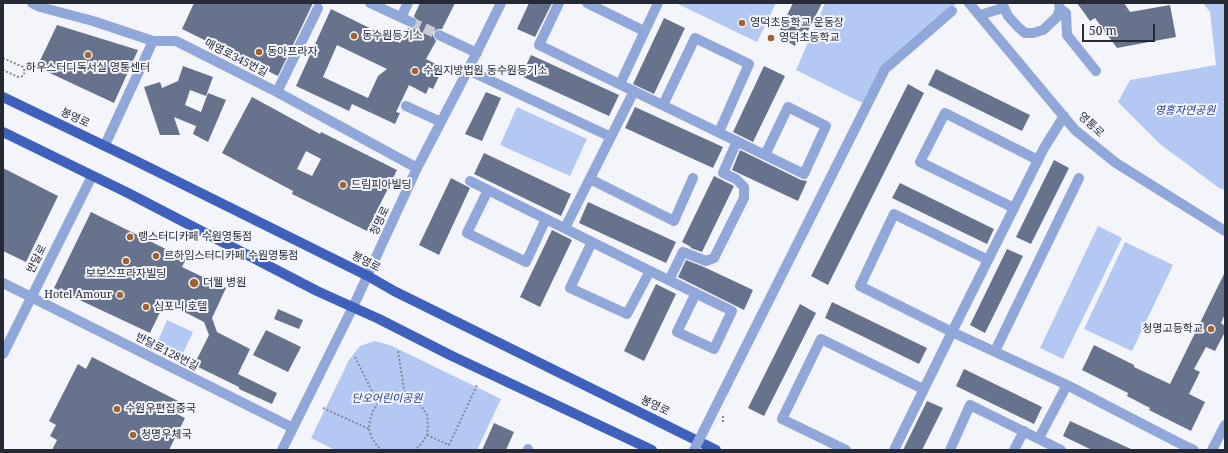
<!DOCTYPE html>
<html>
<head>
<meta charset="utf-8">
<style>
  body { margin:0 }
  #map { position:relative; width:1228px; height:453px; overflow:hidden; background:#f3f5fb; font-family:"Noto Serif",serif }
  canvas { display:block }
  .frame { position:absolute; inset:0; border:4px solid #262a35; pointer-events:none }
  .scale { position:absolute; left:1082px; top:24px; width:73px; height:18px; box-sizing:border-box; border:2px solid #262a35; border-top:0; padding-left:5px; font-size:12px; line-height:14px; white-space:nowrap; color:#262a35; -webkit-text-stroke:3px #f3f5fb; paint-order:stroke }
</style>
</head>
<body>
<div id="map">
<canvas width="1228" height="453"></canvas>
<div class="frame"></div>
<div class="scale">50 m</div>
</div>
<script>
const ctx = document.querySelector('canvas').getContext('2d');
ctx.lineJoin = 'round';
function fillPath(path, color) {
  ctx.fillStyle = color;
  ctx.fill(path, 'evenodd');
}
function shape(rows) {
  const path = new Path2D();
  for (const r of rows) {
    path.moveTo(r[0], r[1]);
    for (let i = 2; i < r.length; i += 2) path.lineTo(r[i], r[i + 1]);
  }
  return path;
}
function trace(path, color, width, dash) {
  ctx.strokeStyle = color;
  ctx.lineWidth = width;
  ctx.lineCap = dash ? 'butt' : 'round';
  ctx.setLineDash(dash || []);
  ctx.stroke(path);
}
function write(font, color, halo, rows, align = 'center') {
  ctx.font = font + ' "Noto Serif","Noto Sans KR",serif';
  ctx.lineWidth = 4;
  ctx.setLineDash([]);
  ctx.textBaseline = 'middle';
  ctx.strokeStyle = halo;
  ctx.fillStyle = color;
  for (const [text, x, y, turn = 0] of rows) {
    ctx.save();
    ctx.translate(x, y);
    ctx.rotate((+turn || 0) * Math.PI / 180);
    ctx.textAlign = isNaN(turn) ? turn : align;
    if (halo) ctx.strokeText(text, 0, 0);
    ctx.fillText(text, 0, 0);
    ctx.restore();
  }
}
fillPath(shape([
  [678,3,776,3,757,42,678,4],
  [825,3,957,3,885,69,868,104,858,101,796,70],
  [1203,3,1225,3,1225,190,1219,188,1160,144,1118,102,1130,80,1216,65,1210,12],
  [517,107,587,139,570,176,500,145],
  [1098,226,1122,238,1063,359,1040,348],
  [1125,242,1173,265,1132,351,1084,329],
  [167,320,193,332,182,355,157,343],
  [375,341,392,346,501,399,477,450,335,450,311,438,349,360,360,346]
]), '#b4c8f4');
fillPath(shape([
  [194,3,313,3,278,76,182,29],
  [420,3,455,3,442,29,438,29,433,32,433,36,436,41,426,59,443,68,433,89,429,87,426,94,409,85,396,112,400,113,395,124,352,104,349,111,296,86,331,9,400,43,408,28,412,28,417,25,417,21,414,16],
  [337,45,387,69,378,76,368,98,323,77],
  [529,3,552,3,535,37,517,29],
  [793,3,822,3,808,31,804,29,795,46,783,39,786,32,780,30],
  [1077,3,1124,3,1130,12,1170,5,1176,37,1117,48,1095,18,1090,21],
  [664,18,685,28,654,94,633,84],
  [57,25,138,50,114,103,37,67],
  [531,55,619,95,609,116,521,76],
  [183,66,213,77,206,96,190,90,185,105,201,112,208,93,226,100,208,142,193,134,196,126,174,117,180,135,160,135,144,87,160,82,162,88,178,81],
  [764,66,785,76,753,142,733,132],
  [936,69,1030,115,1022,131,928,85],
  [908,84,924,93,828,285,811,276],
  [486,92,501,98,482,141,465,134],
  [252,97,320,134,321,132,397,170,367,231,292,194,293,191,222,153],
  [306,151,321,159,312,176,297,169],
  [635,107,723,147,713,168,625,128],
  [740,150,801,180,807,181,798,201,732,170],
  [484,153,571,194,561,216,474,174],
  [1054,160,1069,168,1031,244,1016,237],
  [3,168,58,196,26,262,3,251],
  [714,176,734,186,702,252,691,248,691,247,682,242],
  [451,178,470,188,439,255,419,245],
  [900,183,994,229,987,244,892,198],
  [588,202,676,242,666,263,579,223],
  [91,212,186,259,182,267,226,288,212,318,217,332,250,349,238,374,277,393,272,404,239,389,239,387,194,365,209,335,204,322,165,302,150,333,54,288],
  [552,230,572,240,540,307,520,297],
  [1007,249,1023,256,985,333,970,325],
  [686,260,704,267,753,290,744,310,678,277],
  [1225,272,1225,314,1221,323,1225,326,1225,332,1215,351,1206,347,1194,369,1200,372,1189,394,1205,402,1191,431,1149,410,1150,408,1127,396,1128,393,1082,370,1094,345,1134,365,1134,367,1170,384],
  [656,284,676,294,644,361,624,351],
  [832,302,927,348,919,364,825,318],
  [800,304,816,313,764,416,748,408],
  [278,309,303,320,299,329,274,319],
  [266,330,301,347,288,372,253,355],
  [92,357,182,403,177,414,185,418,169,450,52,450,57,440,50,436,56,425,49,421,78,364,86,369],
  [964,369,1042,407,1034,424,956,386],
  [927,401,943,408,922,450,903,450],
  [1070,421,1133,450,1092,450,1063,436],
  [494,423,514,432,506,450,482,450]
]), '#67738c');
trace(shape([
  [411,22,439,35]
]), '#caccd3', 10, [10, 5]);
trace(shape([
  [3,58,23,67,25,72,23,76,18,77,3,70],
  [398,351,405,396],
  [355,357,378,403],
  [323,408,369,429],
  [723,422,723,414],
  [427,435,449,445,477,385],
  [383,450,377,446,372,438,369,429,370,420,373,411,378,403,386,398,395,395,405,396,414,399,421,406,427,415,428,425,427,435,422,443,415,450]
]), '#878a93', 2, [2, 2]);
trace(shape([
  [32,3,40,7,93,21,153,41,176,41,277,92,417,168],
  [370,3,411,22],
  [559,3,539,45,804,174,826,126,788,107,765,155],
  [587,3,644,31],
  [969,3,1075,130,1116,163,1225,231],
  [1002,3,1008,16,1018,27,1025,33,1033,33,1043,30,1057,17,1060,9,1059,3],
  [1060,9,1066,13,1067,35,1096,71],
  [980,15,1003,8],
  [401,17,408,3],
  [439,35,477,53],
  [468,70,611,137],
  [620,84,658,3],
  [277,92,318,8],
  [663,105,695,38,749,64,719,132],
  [406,106,441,122],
  [1064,116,1044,148,952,332,1067,385,1179,443,1194,450],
  [105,145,153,41],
  [590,179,674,221,693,178],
  [470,181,650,271,732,311,714,349,677,332,696,293],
  [488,190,467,233,526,262,546,219],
  [1014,208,920,162,945,113,1038,160],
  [565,228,634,91],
  [592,242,570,288,627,314,650,271],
  [669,280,683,252,706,261,714,258,744,198,744,187,736,179,723,173,737,141],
  [3,283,293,428],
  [995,351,1079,178],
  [3,354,92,176],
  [724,390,885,69,952,11],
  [1039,438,1067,385],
  [282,450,353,307,417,168,468,70,501,3],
  [528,450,528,449],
  [846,450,782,419,821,339,923,389],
  [894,450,952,332,860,286,894,214,988,260],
  [950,450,970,405,1061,450],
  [1014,450,1024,431],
  [1212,450,1225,425]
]), '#90a7da', 10);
trace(shape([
  [3,97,134,160,368,276,394,291,716,450],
  [3,132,128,193,317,291,379,319,452,356,652,450]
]), '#3e61bc', 10);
trace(shape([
  [694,450,724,390]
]), '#90a7da', 10);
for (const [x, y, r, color] of [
  [742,23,4,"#a4622f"],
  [354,36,4,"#a4622f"],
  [771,38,4,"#a4622f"],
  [259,52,4,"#a4622f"],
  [88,55,4,"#a4622f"],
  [415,71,4,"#a4622f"],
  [343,185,4,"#a4622f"],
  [130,237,4,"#a4622f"],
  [156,256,4,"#a4622f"],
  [126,261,4,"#a4622f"],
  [194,283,5,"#a4622f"],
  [120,295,4,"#a4622f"],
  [146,307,4,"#a4622f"],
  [1211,329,4,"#a4622f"],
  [117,409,4,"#a4622f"],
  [133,435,4,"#a4622f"]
]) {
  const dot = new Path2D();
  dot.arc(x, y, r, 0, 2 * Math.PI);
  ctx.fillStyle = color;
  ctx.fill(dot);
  trace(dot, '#f3f5fb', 1.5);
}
write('11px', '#262a35', '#f3f5fb', [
  ["영덕초등학교 운동장",750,23],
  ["동수원등기소",362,36],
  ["영덕초등학교",779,38],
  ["동아프라자",267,52],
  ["하우스터디독서실 영통센터",88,68,"center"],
  ["수원지방법원 동수원등기소",423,71],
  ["드림피아빌딩",351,185],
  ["랭스터디카페 수원영통점",138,237],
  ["르하임스터디카페 수원영통점",164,256],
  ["보보스프라자빌딩",126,274,"center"],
  ["더웰 병원",203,283],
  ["Hotel Amour",112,295,"right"],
  ["심포니 호텔",154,307],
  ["청명고등학교",1203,329,"right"],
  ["수원우편집중국",125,409],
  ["청명우체국",141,435]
], 'left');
write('11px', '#262a35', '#f3f5fb', [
  ["매영로345번길",236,58,27],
  ["봉영로",75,118,25],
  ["영통로",1091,125,43],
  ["청명로",380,221,-65],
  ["반달로",37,259,-63],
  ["봉영로",366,262,27],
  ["반달로128번길",167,352,27],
  ["봉영로",655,406,26]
]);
write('italic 11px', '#1f3c91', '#f3f5fb', [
  ["영흥자연공원",1185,111],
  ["단오어린이공원",387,399]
]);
</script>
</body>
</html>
